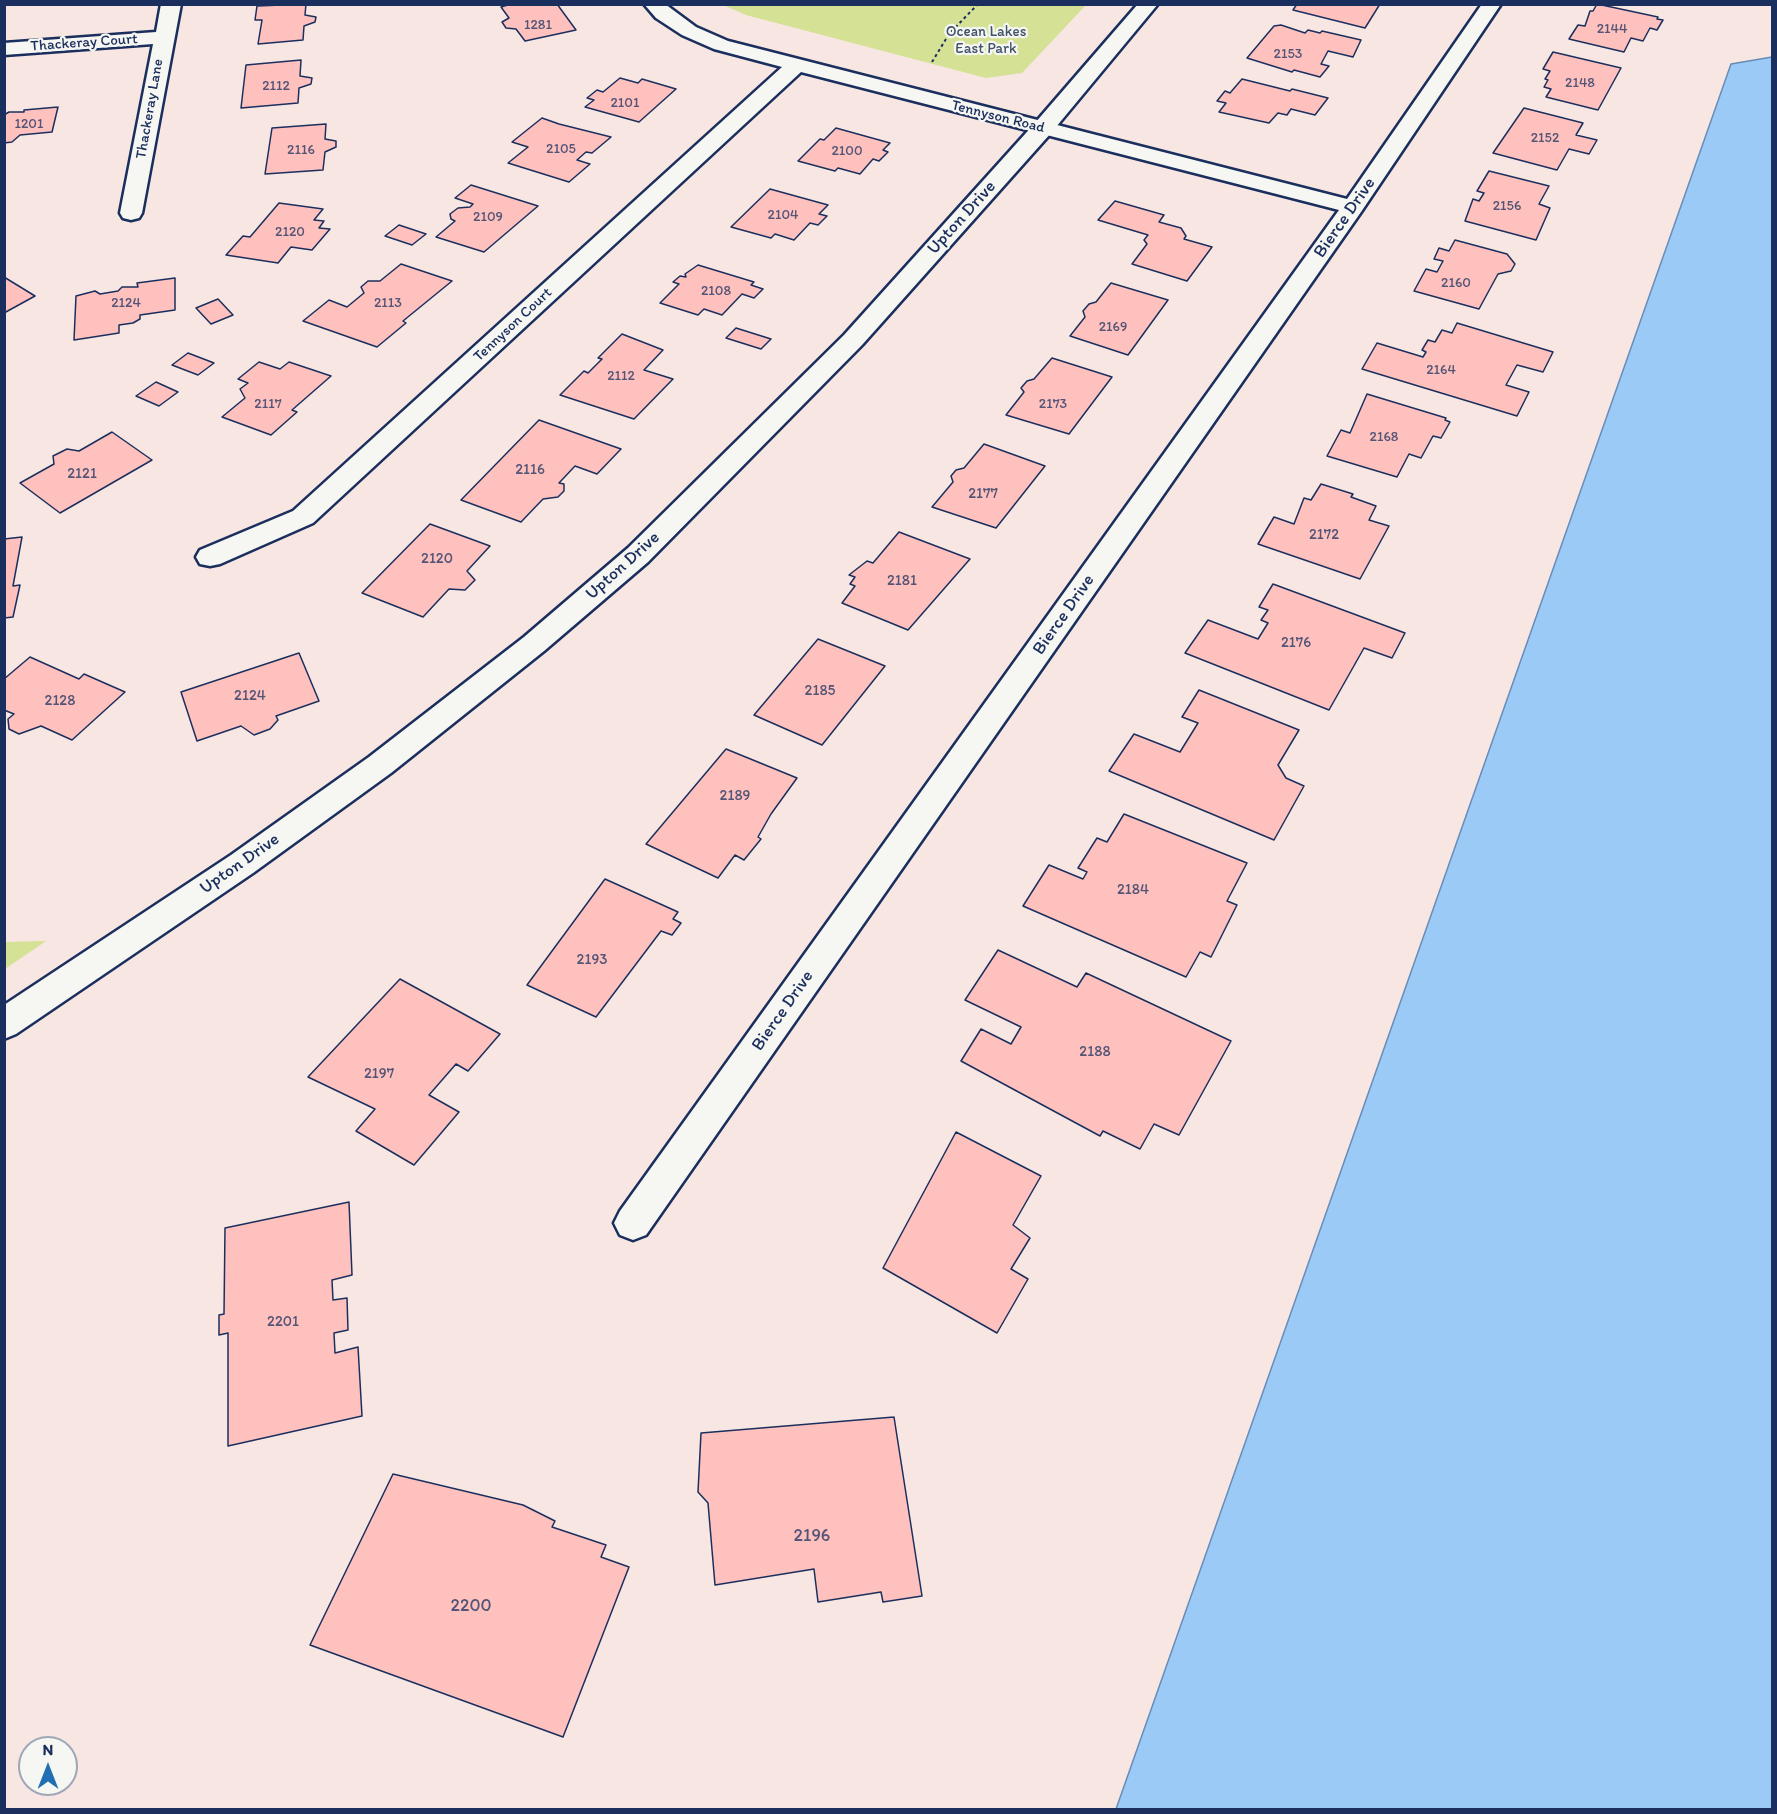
<!DOCTYPE html>
<html>
<head>
<meta charset="utf-8">
<style>
  body { margin:0 }
  #map { position:relative; width:1777px; height:1814px; overflow:hidden; background:#f8e6e2; font-family:Itim,sans-serif }
  canvas { display:block }
  .frame { position:absolute; inset:0; border:6px solid #1b2f5e; pointer-events:none }
  .north { position:absolute; left:18px; top:1736px; width:60px; height:60px; box-sizing:border-box; background:#f6f6f2; border:2px solid #9ea6b7; border-radius:50%; rotate:0deg; font-size:16px; font-weight:700; line-height:24px; text-align:center; color:#1b2f5e }
  .north::after { content:''; display:block; margin:auto; width:21px; height:27px; background:#1f6fb2; clip-path:polygon(50% 0,100% 100%,50% 72%,0 100%) }
</style>
</head>
<body>
<div id="map">
<canvas width="1777" height="1814"></canvas>
<div class="frame"></div>
<div class="north">N</div>
</div>
<script>
const ctx = document.querySelector('canvas').getContext('2d');
ctx.lineJoin = 'round';
function fillPath(path, color) {
  ctx.fillStyle = color;
  ctx.fill(path, 'evenodd');
}
function shape(rows) {
  const path = new Path2D();
  for (const r of rows) {
    path.moveTo(r[0], r[1]);
    for (let i = 2; i < r.length; i += 2) path.lineTo(r[i], r[i + 1]);
  }
  return path;
}
function trace(path, color, width, dash) {
  ctx.strokeStyle = color;
  ctx.lineWidth = width;
  ctx.lineCap = dash ? 'butt' : 'round';
  ctx.setLineDash(dash || []);
  ctx.stroke(path);
}
function write(font, color, halo, rows, align = 'center') {
  ctx.font = font + ' Itim,sans-serif';
  ctx.lineWidth = 4.5;
  ctx.setLineDash([]);
  ctx.textBaseline = 'middle';
  ctx.strokeStyle = halo;
  ctx.fillStyle = color;
  for (const [text, x, y, turn = 0] of rows) {
    ctx.save();
    ctx.translate(x, y);
    ctx.rotate((+turn || 0) * Math.PI / 180);
    ctx.textAlign = isNaN(turn) ? turn : align;
    if (halo) ctx.strokeText(text, 0, 0);
    ctx.fillText(text, 0, 0);
    ctx.restore();
  }
}
fillPath(shape([
  [723,5,1086,5,1022,73,986,78,746,15],
  [46,941,5,969,5,942]
]), '#d5e194');
const water = shape([
  [1772,57,1772,1809,1116,1809,1731,64,1772,57]
]);
fillPath(water, '#9bcaf6');
trace(water, '#688cb9', 1.5);
const building = shape([
  [306,4,305,15,316,17,315,22,304,26,303,40,258,44,262,20,255,20,257,6,306,4],
  [511,4,557,4,576,30,525,41,516,29,506,28,502,22,509,18,501,7,511,4],
  [1297,4,1380,4,1365,28,1293,10,1297,4],
  [1597,4,1658,17,1657,19,1663,20,1657,30,1650,28,1643,41,1631,38,1624,52,1569,39,1578,25,1585,26,1590,11,1593,11,1597,4],
  [1281,25,1305,33,1308,30,1320,33,1322,31,1361,40,1353,57,1328,51,1321,64,1329,66,1320,77,1294,70,1292,72,1247,58,1274,26,1281,25],
  [1553,52,1621,68,1598,110,1546,97,1551,89,1544,87,1548,80,1545,79,1550,71,1543,69,1553,52],
  [301,60,300,76,312,78,311,84,299,88,298,103,241,108,246,65,301,60],
  [620,78,638,83,642,79,676,89,639,122,585,107,594,100,587,98,597,90,603,92,620,78],
  [1242,79,1290,91,1292,89,1328,98,1315,115,1291,109,1287,115,1278,113,1269,123,1219,112,1226,103,1217,101,1225,91,1230,93,1242,79],
  [58,107,52,132,20,135,12,142,4,143,4,115,9,112,24,112,24,110,58,107],
  [1524,108,1583,123,1576,135,1597,140,1589,154,1569,149,1557,170,1493,153,1524,108],
  [542,118,559,124,611,137,592,153,586,152,577,160,590,164,569,182,508,163,528,147,512,142,542,118],
  [326,124,325,139,336,141,336,147,325,152,323,170,265,174,272,128,326,124],
  [836,128,890,143,883,150,888,152,879,161,873,159,860,174,838,168,835,171,798,161,820,139,824,140,836,128],
  [1489,171,1549,186,1539,204,1550,208,1536,240,1465,221,1473,199,1479,201,1484,193,1477,191,1489,171],
  [471,185,538,206,484,252,436,237,455,221,451,219,450,214,458,208,470,207,473,204,455,198,471,185],
  [770,189,828,205,819,214,827,216,818,225,810,223,794,240,775,234,771,238,731,227,770,189],
  [1115,201,1164,215,1159,222,1181,228,1186,236,1184,239,1212,247,1187,281,1132,264,1147,244,1144,240,1148,235,1098,220,1115,201],
  [279,203,323,209,314,220,324,221,319,228,330,229,312,250,291,247,278,263,226,255,243,236,250,237,279,203],
  [399,225,426,234,412,245,385,236,399,225],
  [1455,240,1507,254,1515,264,1511,271,1498,274,1479,309,1414,291,1426,269,1437,272,1443,261,1434,259,1439,248,1449,251,1455,240],
  [401,264,452,281,403,321,406,323,377,347,303,321,329,300,347,307,364,293,361,287,368,281,380,281,401,264],
  [698,265,754,282,751,285,763,289,754,298,742,294,722,315,704,309,698,315,660,303,679,284,673,282,680,276,686,277,685,274,698,265],
  [4,277,35,296,4,313,4,277],
  [175,278,175,310,140,315,140,319,133,323,119,325,119,333,74,340,76,296,95,291,100,294,118,291,122,287,138,287,137,283,175,278],
  [1111,283,1168,300,1128,355,1070,336,1085,317,1083,311,1089,304,1096,302,1111,283],
  [218,299,233,315,211,324,196,308,218,299],
  [1457,323,1553,352,1543,372,1517,365,1506,385,1529,392,1517,416,1362,369,1377,343,1423,357,1426,352,1422,350,1428,340,1435,342,1442,330,1452,333,1457,323],
  [736,328,771,339,761,349,726,338,736,328],
  [622,334,663,350,644,370,673,379,634,419,560,395,584,371,588,373,602,359,598,358,622,334],
  [188,353,214,363,198,375,172,365,188,353],
  [1052,358,1112,377,1069,434,1006,415,1024,392,1021,388,1027,381,1034,379,1052,358],
  [259,362,280,369,289,362,331,376,292,410,297,412,271,435,222,417,245,398,240,389,248,383,238,379,259,362],
  [156,382,178,392,159,406,136,396,156,382],
  [1367,394,1446,418,1445,420,1450,422,1441,438,1433,436,1421,458,1409,454,1397,477,1327,456,1341,430,1350,433,1367,394],
  [539,420,621,449,597,474,575,466,559,483,564,484,564,491,558,497,543,499,521,522,461,500,539,420],
  [112,432,152,460,60,513,20,483,54,464,53,456,67,449,79,451,112,432],
  [984,444,1045,466,996,528,932,507,953,482,951,476,956,470,964,468,984,444],
  [1321,484,1353,494,1351,497,1376,506,1369,520,1389,526,1360,579,1258,544,1274,517,1294,524,1304,498,1311,500,1321,484],
  [430,524,490,546,467,571,475,580,465,590,449,589,423,617,362,593,430,524],
  [899,532,970,559,908,630,842,603,855,586,850,584,855,577,849,575,867,561,873,563,899,532],
  [22,537,13,586,20,585,13,617,4,618,4,539,22,537],
  [1273,584,1405,633,1392,658,1364,648,1329,710,1185,653,1208,620,1258,639,1268,623,1261,620,1268,610,1259,607,1273,584],
  [818,639,885,666,822,745,754,715,818,639],
  [299,653,319,701,276,716,278,720,270,729,254,735,241,726,197,741,181,692,299,653],
  [30,657,79,679,84,674,125,692,72,740,41,726,19,734,9,729,8,719,14,714,4,710,4,679,30,657],
  [1199,690,1299,730,1278,765,1286,778,1304,786,1274,840,1109,771,1134,734,1180,752,1198,723,1182,717,1199,690],
  [726,749,797,778,771,814,758,837,761,839,744,860,735,855,718,878,646,844,726,749],
  [1124,814,1247,863,1227,901,1237,905,1211,957,1200,952,1186,977,1023,906,1049,865,1083,879,1087,872,1078,868,1097,838,1107,842,1124,814],
  [605,879,678,912,673,919,681,923,672,935,661,931,596,1017,527,985,605,879],
  [998,950,1077,987,1086,973,1231,1041,1179,1135,1154,1124,1140,1149,1103,1131,1100,1136,961,1061,981,1029,1011,1044,1021,1027,965,1000,998,950],
  [400,979,500,1034,468,1071,456,1064,429,1095,459,1112,414,1165,356,1131,375,1109,308,1077,400,979],
  [956,1132,1041,1176,1013,1225,1030,1238,1011,1269,1028,1279,997,1333,883,1268,956,1132],
  [349,1202,352,1275,332,1280,333,1300,347,1298,348,1330,334,1333,335,1353,358,1347,362,1416,228,1446,228,1333,219,1335,219,1315,224,1314,225,1228,349,1202],
  [894,1417,922,1596,883,1602,881,1592,818,1602,814,1569,715,1585,708,1503,698,1492,701,1433,894,1417],
  [393,1474,523,1505,555,1521,552,1527,606,1545,601,1557,629,1567,563,1737,310,1645,393,1474]
]);
fillPath(building, '#fec1be');
trace(building, '#1b2f5e', 1.5);
const street = shape([
  [161,4,181,4,142,213,139,218,131,220,123,218,120,213,153,44,4,55,4,43,156,32,161,4],
  [644,4,665,4,696,27,728,41,1347,199,1482,4,1501,4,1361,212,646,1235,633,1240,620,1235,614,1223,620,1211,1339,210,801,72,313,523,220,564,210,566,200,564,196,557,200,550,293,511,782,67,714,49,682,35,656,18,644,4]
]);
const secondary = shape([
  [1138,4,1158,4,1051,133,862,345,648,562,544,651,391,773,253,873,16,1034,4,1039,4,1005,231,855,369,757,524,637,628,548,844,335,1035,123,1138,4]
]);
trace(street, '#1b2f5e', 5);
trace(secondary, '#1b2f5e', 5);
trace(shape([
  [932,62,949,34,978,4]
]), '#1b2f5e', 2, [3, 3]);
fillPath(street, '#f6f6f2');
fillPath(secondary, '#f6f6f2');
write('14px', '#545476', null, [
  ["1281",538,25],
  ["2144",1612,29],
  ["2153",1288,54],
  ["2148",1580,83],
  ["2112",276,86],
  ["2101",625,103],
  ["1201",29,124],
  ["2152",1545,138],
  ["2105",561,149],
  ["2116",301,150],
  ["2100",847,151],
  ["2156",1507,206],
  ["2104",783,215],
  ["2109",488,217],
  ["2120",290,232],
  ["2160",1456,283],
  ["2108",716,291],
  ["2124",126,303],
  ["2113",388,303],
  ["2169",1113,327],
  ["2164",1441,370],
  ["2112",621,376],
  ["2117",268,404],
  ["2173",1053,404],
  ["2168",1384,437]
]);
write('15px', '#405369', '#f6f6f2', [
  ["Ocean Lakes",986,32],
  ["East Park",986,49]
]);
write('15px', '#1b2f5e', '#f6f6f2', [
  ["Thackeray Court",84,43,-4],
  ["Thackeray Lane",150,109,-80],
  ["Tennyson Road",998,117,14],
  ["Tennyson Court",513,325,-43]
]);
write('15px', '#545476', null, [
  ["2116",530,470],
  ["2121",82,474],
  ["2177",983,494],
  ["2172",1324,535],
  ["2120",437,559],
  ["2181",902,581],
  ["2176",1296,643],
  ["2185",820,691],
  ["2124",250,696],
  ["2128",60,701],
  ["2189",735,796],
  ["2184",1133,890],
  ["2193",592,960],
  ["2188",1095,1052],
  ["2197",379,1074],
  ["2201",283,1322]
]);
write('18px', '#1b2f5e', '#f6f6f2', [
  ["Upton Drive",962,218,-48],
  ["Bierce Drive",1345,218,-55],
  ["Upton Drive",623,566,-42],
  ["Bierce Drive",1064,615,-55],
  ["Upton Drive",240,864,-35],
  ["Bierce Drive",783,1011,-55]
]);
write('18px', '#545476', null, [
  ["2196",812,1536],
  ["2200",471,1606]
]);
</script>
</body>
</html>
